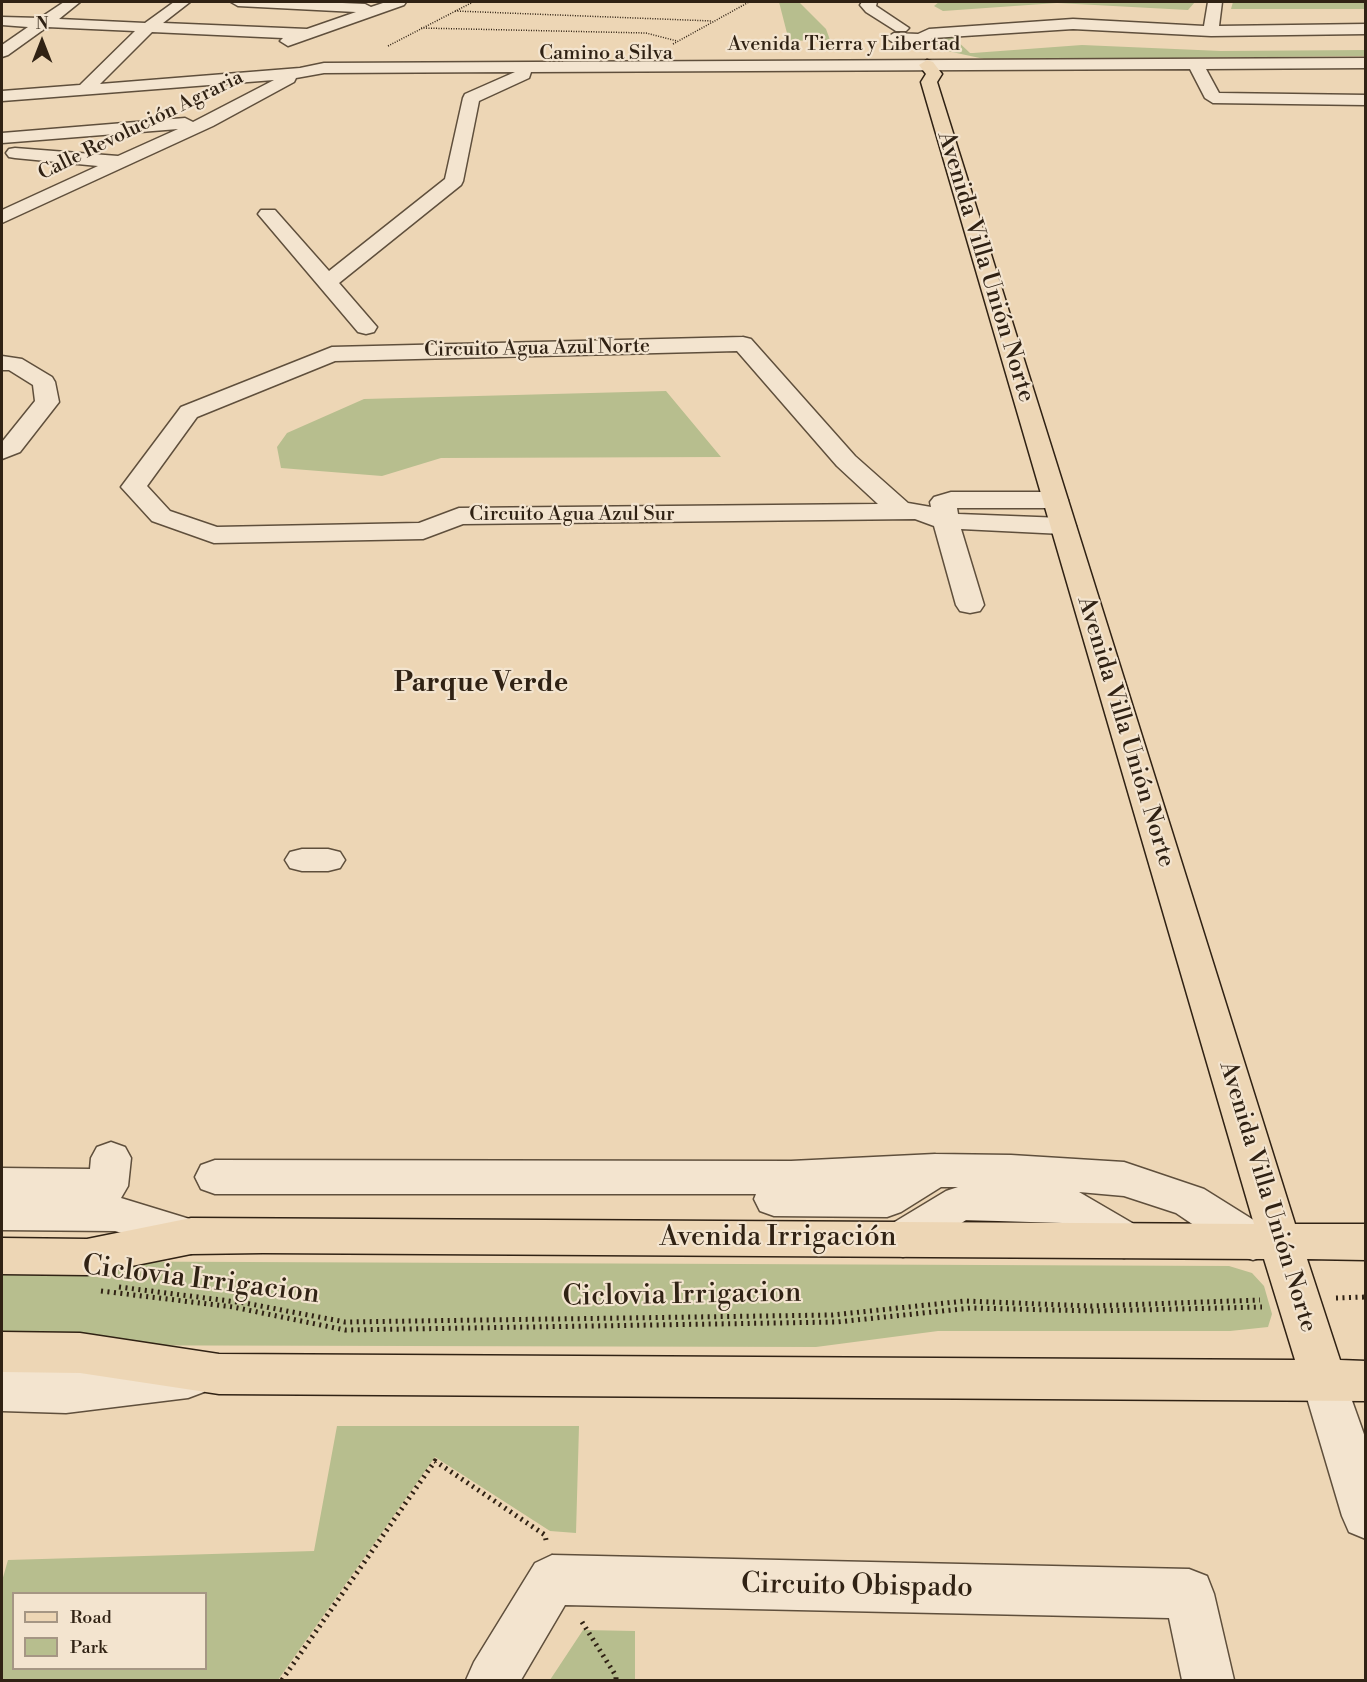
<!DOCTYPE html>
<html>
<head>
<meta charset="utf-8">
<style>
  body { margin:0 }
  #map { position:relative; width:1367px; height:1682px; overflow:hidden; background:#edd6b5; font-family:"Libre Bodoni",serif }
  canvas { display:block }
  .frame { position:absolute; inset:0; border:3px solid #302214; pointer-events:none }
  .legend { position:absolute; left:12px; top:1592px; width:195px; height:78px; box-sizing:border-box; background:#f3e4cf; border:2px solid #a59684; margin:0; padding:8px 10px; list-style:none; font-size:18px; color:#302214 }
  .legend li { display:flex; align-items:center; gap:12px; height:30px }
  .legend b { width:30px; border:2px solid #a59684 }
  .north { position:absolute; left:12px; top:12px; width:60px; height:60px; -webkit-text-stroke:4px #f3e4cf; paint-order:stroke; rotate:0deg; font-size:16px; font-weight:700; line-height:24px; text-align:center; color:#302214 }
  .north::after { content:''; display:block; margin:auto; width:21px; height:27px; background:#302214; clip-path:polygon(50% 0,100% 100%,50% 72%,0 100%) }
</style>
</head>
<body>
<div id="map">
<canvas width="1367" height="1682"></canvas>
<div class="frame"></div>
<ul class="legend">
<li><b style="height:8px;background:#edd6b5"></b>Road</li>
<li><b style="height:16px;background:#b7be8e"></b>Park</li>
</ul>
<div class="north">N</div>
</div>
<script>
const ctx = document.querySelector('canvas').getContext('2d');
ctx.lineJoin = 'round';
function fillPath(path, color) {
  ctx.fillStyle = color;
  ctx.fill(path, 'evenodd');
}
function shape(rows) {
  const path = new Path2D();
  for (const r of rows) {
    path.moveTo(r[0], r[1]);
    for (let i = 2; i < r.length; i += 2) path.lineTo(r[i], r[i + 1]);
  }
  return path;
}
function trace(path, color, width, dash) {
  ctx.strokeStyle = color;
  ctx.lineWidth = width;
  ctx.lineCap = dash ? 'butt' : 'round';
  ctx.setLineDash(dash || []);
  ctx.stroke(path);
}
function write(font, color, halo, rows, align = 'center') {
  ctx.font = font + ' "Libre Bodoni",serif';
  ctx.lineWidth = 4.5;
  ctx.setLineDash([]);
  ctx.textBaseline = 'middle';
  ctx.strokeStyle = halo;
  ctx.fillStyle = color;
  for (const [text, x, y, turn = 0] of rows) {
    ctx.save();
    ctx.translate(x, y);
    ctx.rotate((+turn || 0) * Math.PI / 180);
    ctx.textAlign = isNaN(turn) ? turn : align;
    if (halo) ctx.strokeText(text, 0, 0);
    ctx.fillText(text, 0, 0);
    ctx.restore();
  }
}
fillPath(shape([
  [779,2,799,2,826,29,830,40,789,41],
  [939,2,1195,2,1188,10,1057,3,943,11,934,6],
  [1233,2,1365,2,1365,9,1231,9],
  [953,37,970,53,973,53,1082,45,1221,51,1365,50,1366,56,989,60,938,49,936,43,943,38],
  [666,391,721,457,441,458,382,476,281,468,277,447,287,433,364,399],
  [2,1261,1229,1266,1252,1273,1264,1286,1272,1314,1268,1327,1230,1331,938,1331,816,1347,2,1345],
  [337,1426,579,1426,576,1533,550,1531,435,1457,278,1680,2,1680,2,1581,8,1560,314,1551],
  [14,1594,206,1594,206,1668,14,1668],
  [583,1630,635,1631,635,1680,550,1680]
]), '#b7be8e');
const minor = shape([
  [64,2,80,2,59,19,145,23,174,2,190,2,163,23,307,29,356,12,238,6,231,2,320,2,365,4,371,7,386,2,406,2,404,5,288,46,280,41,283,38,152,32,100,84,300,68,324,63,1366,58,1366,68,1206,69,1219,93,1366,95,1366,105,1213,103,1205,98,1190,69,531,72,529,78,479,101,463,181,461,185,339,283,377,327,374,332,366,334,358,332,258,214,261,210,275,210,329,271,445,179,463,98,465,94,515,72,324,73,296,78,294,82,213,126,2,223,2,210,98,166,15,158,9,157,6,153,9,149,15,148,118,156,178,129,2,143,2,133,185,118,193,122,274,80,2,101,2,91,80,85,135,31,47,27,8,55,2,57,2,45,28,27,2,25,2,17,40,18,64,2],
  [862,2,877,2,876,6,909,28,906,31,896,31,866,12,860,5,862,2],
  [1208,2,1222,2,1219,26,1366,24,1366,34,1211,36,1073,29,933,38,921,44,894,43,886,38,894,33,918,34,929,29,1073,19,1204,26,1208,2],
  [743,337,751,339,855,456,908,503,931,507,930,502,934,497,951,492,1055,492,1064,495,1068,500,1064,505,1055,508,957,508,958,514,1063,518,1072,520,1076,526,1072,532,1063,534,961,529,984,605,980,611,970,613,960,611,956,605,934,526,915,519,463,524,423,539,214,543,152,521,121,487,181,407,332,347,743,337],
  [737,351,837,466,878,504,459,508,419,523,217,527,170,511,147,486,197,417,335,361,737,351],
  [2,356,22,359,52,377,55,382,59,402,20,452,2,459,2,442,35,401,33,385,9,370,2,370,2,356],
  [302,849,328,849,340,852,345,860,340,868,328,871,302,871,290,868,285,860,290,852,302,849],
  [111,1142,125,1147,131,1158,128,1186,121,1198,206,1224,212,1236,206,1248,191,1254,115,1231,2,1230,2,1168,90,1169,91,1158,97,1147,111,1142],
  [935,1154,1011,1155,1124,1162,1204,1189,1268,1229,1274,1242,1268,1255,1253,1260,1238,1255,1176,1213,1124,1196,1079,1192,1139,1227,1145,1240,1139,1253,1124,1258,1109,1253,1062,1223,966,1220,918,1252,903,1257,888,1252,882,1239,888,1226,946,1191,958,1187,941,1187,901,1212,887,1217,774,1216,760,1211,754,1199,756,1194,215,1194,201,1189,195,1177,201,1165,215,1160,791,1161,935,1154],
  [188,1358,204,1364,210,1378,204,1392,188,1398,66,1413,2,1411,2,1370,66,1371,188,1358],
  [1324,1361,1340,1367,1366,1440,1366,1539,1349,1532,1342,1516,1302,1381,1308,1367,1324,1361],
  [552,1555,1189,1569,1207,1576,1214,1594,1234,1680,1182,1680,1169,1618,565,1605,521,1680,466,1680,474,1662,535,1563,552,1555]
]);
const major = shape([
  [927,60,933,62,942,74,937,82,1295,1224,1366,1224,1366,1260,1307,1259,1340,1360,1366,1361,1366,1401,219,1394,80,1373,2,1372,2,1332,80,1333,219,1354,1295,1360,1264,1259,263,1253,191,1254,87,1275,2,1274,2,1238,87,1239,191,1218,1254,1224,921,82,926,74,919,65,927,60]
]);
trace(minor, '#5f4f3c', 3);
trace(major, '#302214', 3);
trace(shape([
  [455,11,712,21],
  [421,28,646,33,677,41],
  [673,44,749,2],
  [388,46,473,2]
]), '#302214', 1.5, [1, 1.5]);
trace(shape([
  [119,1287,245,1303,345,1322,832,1315,965,1301,1092,1306,1260,1300],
  [101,1291,233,1307,345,1330,837,1322,971,1308,1095,1311,1262,1307],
  [1336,1298,1366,1297],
  [582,1622,616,1676,616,1680],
  [282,1680,435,1461,545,1535,546,1540]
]), '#302214', 5, [2, 4.5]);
fillPath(minor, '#f3e4cf');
fillPath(major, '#edd6b5');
write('20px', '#302214', '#f3e4cf', [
  ["Avenida Tierra y Libertad",844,45],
  ["Camino a Silva",606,54],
  ["Calle Revolución Agraria",141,126,-26],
  ["Circuito Agua Azul Norte",537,349,-1],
  ["Circuito Agua Azul Sur",572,515]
]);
write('24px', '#302214', '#f3e4cf', [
  ["Avenida Villa Unión Norte",985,267,73],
  ["Avenida Villa Unión Norte",1125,732,73],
  ["Avenida Villa Unión Norte",1267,1197,73]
]);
write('bold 27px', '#302214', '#f3e4cf', [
  ["Parque Verde",481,685]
]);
write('28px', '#302214', '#f3e4cf', [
  ["Avenida Irrigación",778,1238],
  ["Ciclovia Irrigacion",201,1281,7],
  ["Ciclovia Irrigacion",682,1296,-1],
  ["Circuito Obispado",857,1587,1]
]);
</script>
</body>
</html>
